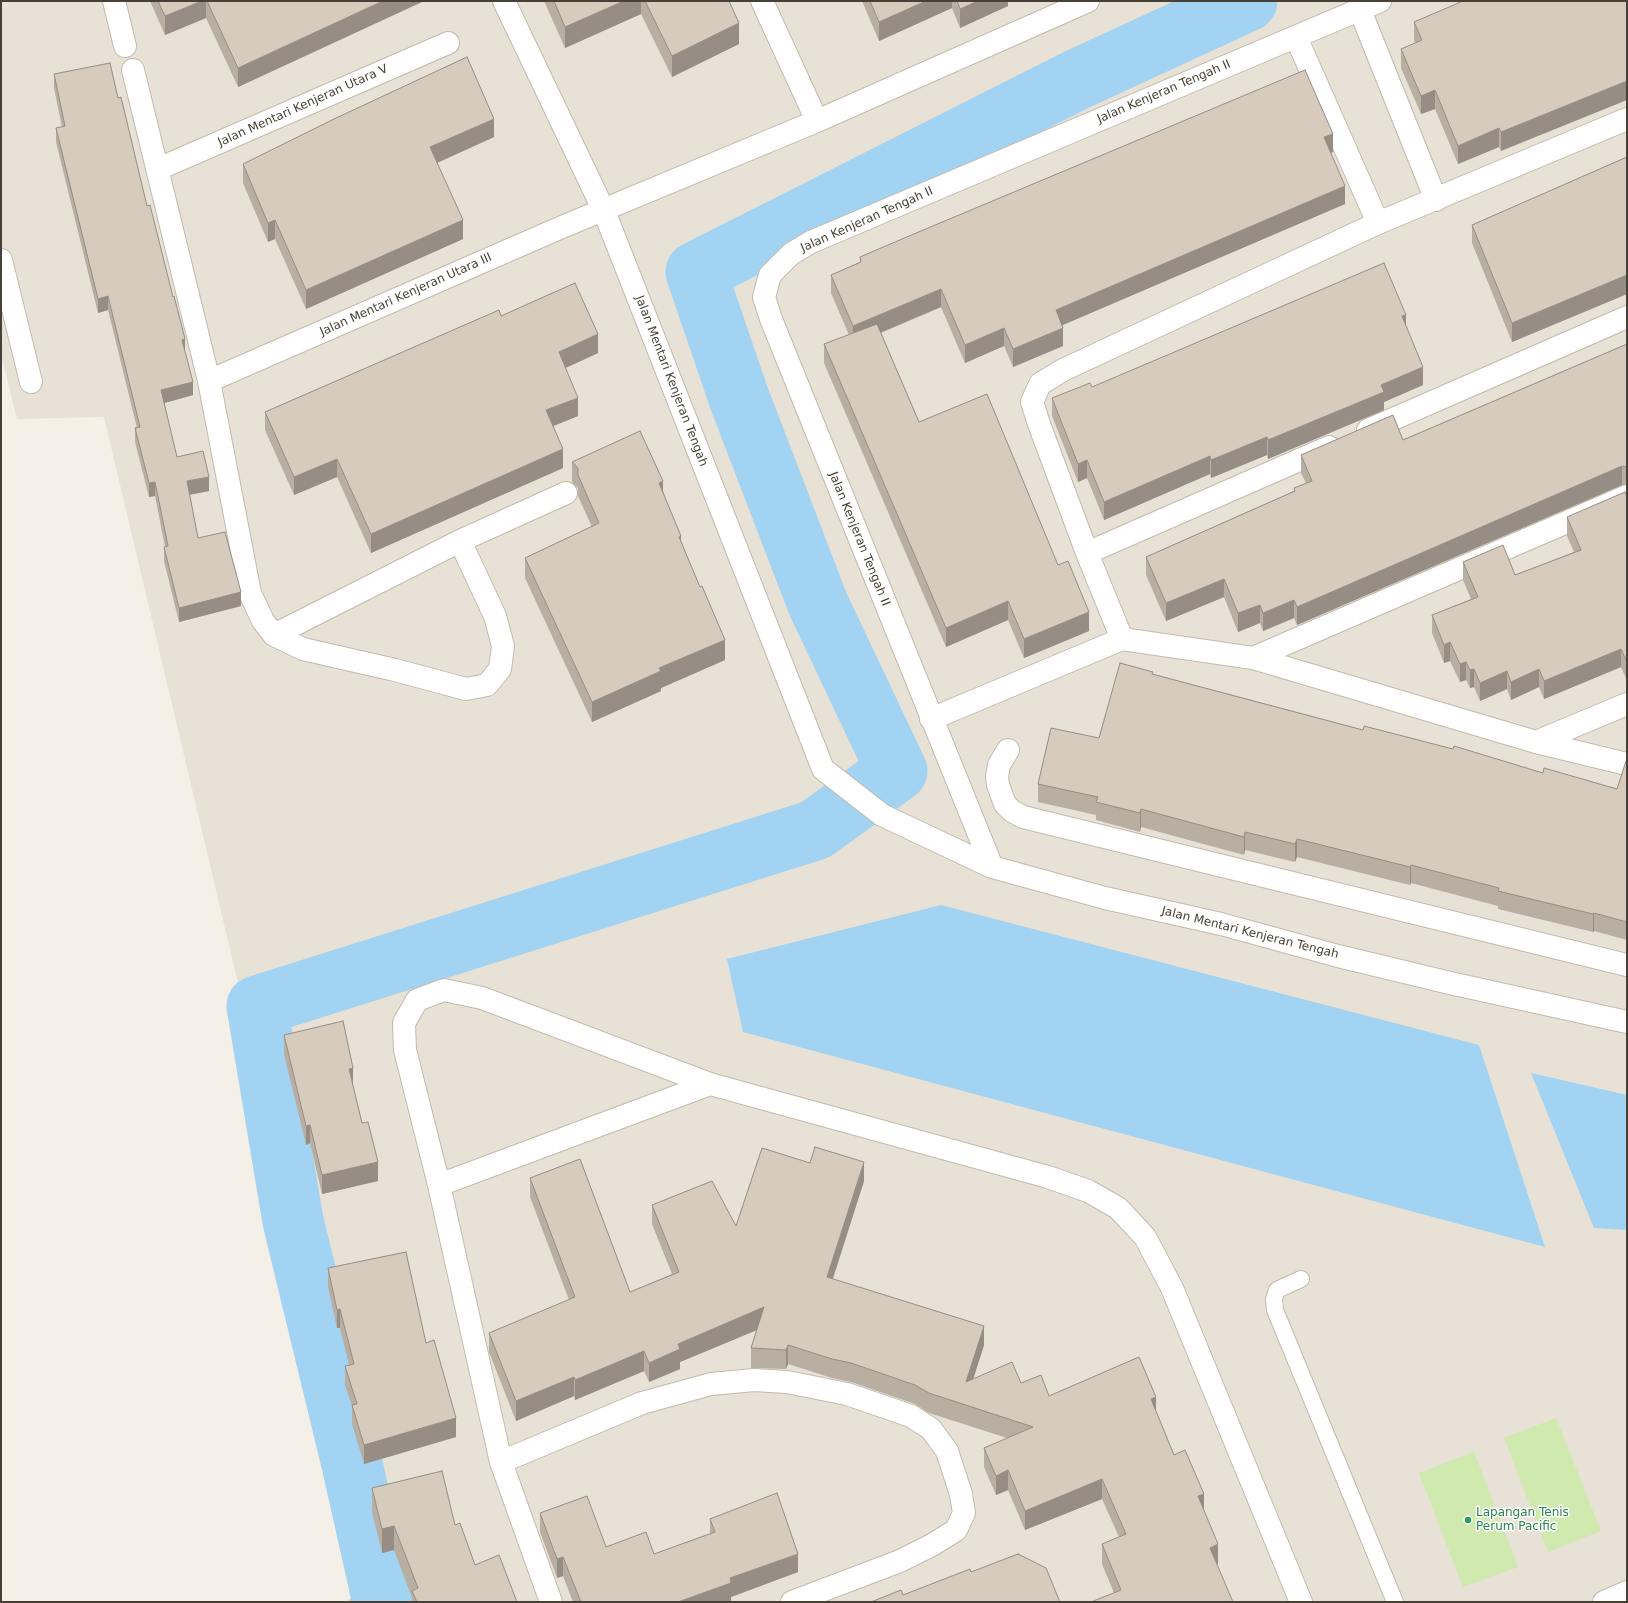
<!DOCTYPE html>
<html>
<head>
<meta charset="utf-8">
<style>
  body { margin:0 }
  #map { position:relative; width:1628px; height:1603px; overflow:hidden; background:#f4efe7; font-family:"DejaVu Sans",sans-serif }
  canvas { display:block }
  .frame { position:absolute; inset:0; border:2px solid #474036; pointer-events:none }
</style>
</head>
<body>
<div id="map">
<canvas width="1628" height="1603"></canvas>
<div class="frame"></div>
</div>
<script>
const ctx = document.querySelector('canvas').getContext('2d');
ctx.lineJoin = 'round';
function fillPath(path, color) {
  ctx.fillStyle = color;
  ctx.fill(path, 'evenodd');
}
function shape(rows) {
  const path = new Path2D();
  for (const r of rows) {
    path.moveTo(r[0], r[1]);
    for (let i = 2; i < r.length; i += 2) path.lineTo(r[i], r[i + 1]);
  }
  return path;
}
function trace(path, color, width, dash) {
  ctx.strokeStyle = color;
  ctx.lineWidth = width;
  ctx.lineCap = dash ? 'butt' : 'round';
  ctx.setLineDash(dash || []);
  ctx.stroke(path);
}
function write(font, color, halo, rows, align = 'center') {
  ctx.font = font + ' "DejaVu Sans",sans-serif';
  ctx.lineWidth = 3;
  ctx.setLineDash([]);
  ctx.textBaseline = 'middle';
  ctx.strokeStyle = halo;
  ctx.fillStyle = color;
  for (const [text, x, y, turn = 0] of rows) {
    ctx.save();
    ctx.translate(x, y);
    ctx.rotate((+turn || 0) * Math.PI / 180);
    ctx.textAlign = isNaN(turn) ? turn : align;
    if (halo) ctx.strokeText(text, 0, 0);
    ctx.fillText(text, 0, 0);
    ctx.restore();
  }
}
fillPath(shape([
  [1,1,1627,1,1627,1602,393,1602,371,1545,104,417,17,419,1,354]
]), '#e8e1d5');
fillPath(shape([
  [1556,1418,1601,1531,1548,1552,1504,1438],
  [1474,1452,1518,1567,1463,1587,1419,1473]
]), '#d0e9af');
fillPath(shape([
  [941,905,1479,1045,1545,1247,743,1032,727,959],
  [1531,1073,1627,1095,1627,1230,1594,1228]
]), '#a2d3f2');
trace(shape([
  [354,1602,378,1582]
]), '#a2d3f2', 10);
trace(shape([
  [383,1602,352,1464,293,1221,257,1006,815,830,897,771,818,604,739,398,696,272,1076,80,1247,1]
]), '#a2d3f2', 61);
const service = shape([
  [1301,1279,1277,1290,1274,1299,1275,1310,1395,1602]
]);
const minor = shape([
  [114,1,125,46],
  [504,1,604,211,823,769,882,815,992,867,1105,898,1221,924,1338,956,1450,983,1627,1022],
  [762,1,817,121],
  [1360,10,1436,200],
  [1296,37,1378,223],
  [133,70,209,381,250,593,263,621,274,635,303,649,395,670,466,689,487,685,500,669,503,646,495,616,460,541],
  [158,169,448,43],
  [1,260,31,382],
  [209,381,562,227,817,121,1088,1],
  [1368,430,1627,317],
  [1087,553,1039,424,1032,402,1040,384,1063,370,1378,223,1627,119],
  [274,635,460,541,566,493],
  [1122,639,1087,553,1329,447],
  [1253,658,1627,496],
  [931,719,1122,639,1253,658,1536,742,1627,764],
  [1536,742,1627,704],
  [1008,750,999,765,997,777,998,785,1005,804,1012,811,1023,817,1627,965],
  [992,867,771,319,764,297,770,275,791,254,811,242,1380,1],
  [439,1185,710,1084],
  [501,1462,642,1403,711,1384,754,1380,787,1382,847,1394,911,1416,931,1429,947,1451,961,1494,964,1513,956,1530,932,1545,900,1561,792,1602],
  [551,1602,501,1462,439,1185,405,1050,404,1023,417,1000,444,990,482,998,710,1084,1048,1177,1088,1191,1118,1208,1145,1237,1172,1288,1301,1602],
  [1604,1602,1627,1592]
]);
trace(service, '#c2baac', 18);
trace(minor, '#c2baac', 24);
trace(service, '#fff', 16);
trace(minor, '#fff', 22);
fillPath(shape([
  [150,1,424,1,238,87,206,18,165,35],
  [544,1,729,1,739,44,672,77,641,14,565,48],
  [862,1,1008,1,1008,6,960,28,952,8,879,41],
  [1627,1,1501,151,1499,147,1458,164,1435,109,1421,114,1401,68,1401,49,1415,43,1414,40,1414,22],
  [54,74,118,98,147,206,185,353,193,395,164,403,177,457,209,491,190,495,198,538,241,606,179,622,164,561,164,547,165,547,155,496,149,497,135,442,135,428,137,428,108,310,98,313,56,142,56,128,62,127,54,88],
  [494,137,437,163,463,239,306,309,275,239,268,242,243,183,243,164],
  [1333,152,1331,153,1345,204,1062,325,1063,346,1013,367,1004,346,965,363,941,307,881,333,919,422,1058,565,1089,631,1024,658,1008,620,946,647,824,363,824,344,849,335,831,293,831,275,860,262,860,257],
  [1627,157,1627,294,1512,342,1472,243,1472,225],
  [501,316,598,353,565,368,578,416,553,426,563,468,371,553,337,477,294,495,265,430,265,412],
  [1406,326,1423,385,1384,402,1384,410,1268,459,1267,455,1211,478,1210,474,1104,520,1087,478,1078,482,1052,416,1052,398,1092,387],
  [1627,344,1627,485,1622,485,1297,625,1294,618,1263,631,1260,623,1238,632,1224,597,1166,621,1146,575,1146,557,1294,491,1294,488,1306,483,1301,473,1301,455,1403,440],
  [572,462,663,491,725,660,661,688,661,691,592,722,525,578,525,558,592,527,578,496,578,488,572,482],
  [1627,497,1627,680,1621,667,1544,699,1539,687,1511,700,1507,689,1480,701,1474,687,1470,688,1466,680,1460,682,1450,661,1444,663,1432,633,1432,615,1471,599,1463,580,1463,562,1515,575,1574,552,1567,536,1567,517],
  [1153,674,1363,730,1543,773,1617,789,1627,761,1627,940,1594,931,1593,932,1498,909,1498,906,1411,883,1410,885,1390,880,1297,857,1295,862,1245,850,1244,855,1141,827,1140,832,1096,820,1096,815,1038,802,1038,784,1099,738],
  [284,1035,353,1087,378,1181,322,1194,310,1143,306,1145,284,1054],
  [530,1178,630,1292,672,1274,652,1224,652,1205,736,1226,864,1181,833,1279,984,1345,973,1379,1021,1383,1049,1396,1156,1411,1174,1455,1204,1511,1218,1564,1114,1593,1102,1564,1102,1544,1119,1537,1102,1499,1025,1530,1008,1490,996,1495,984,1467,984,1448,1007,1438,929,1413,915,1404,851,1382,832,1378,788,1364,786,1369,751,1368,751,1348,757,1330,680,1362,680,1369,649,1382,644,1371,575,1400,574,1396,516,1421,489,1352,489,1333,569,1300,530,1197],
  [328,1268,426,1343,456,1437,364,1464,352,1424,352,1406,345,1385,345,1366,349,1365,340,1328,337,1328,328,1287],
  [372,1488,455,1525,475,1565,517,1602,412,1602,412,1598,394,1550,382,1553,372,1512],
  [540,1513,606,1547,654,1554,710,1534,710,1519,798,1572,731,1597,731,1601,730,1602,573,1602,563,1576,557,1578,540,1532]
]), '#b8afa2');
fillPath(shape([
  [202,1,206,1,206,18,165,35,165,16],
  [383,1,424,1,238,87,238,68],
  [624,1,641,1,641,14,565,48,565,27],
  [926,1,952,1,952,8,879,41,879,22],
  [978,1,1008,1,1008,6,960,28,960,9],
  [739,23,739,44,672,77,672,56],
  [1627,81,1627,100,1501,151,1501,132],
  [1435,90,1435,109,1421,114,1421,96],
  [494,119,494,137,430,166,430,147],
  [1499,128,1499,147,1458,164,1458,146],
  [1333,134,1333,152,1324,156,1324,137],
  [1345,186,1345,204,1056,328,1056,310],
  [275,220,275,239,268,242,268,223],
  [463,220,463,239,306,309,306,290],
  [1627,275,1627,294,1512,342,1512,323],
  [941,289,941,307,853,344,853,326],
  [108,296,108,310,98,313,98,299],
  [1406,315,1406,333,1402,316],
  [1004,328,1004,346,965,363,965,345],
  [1063,328,1063,346,1013,367,1013,349],
  [598,334,598,353,559,371,559,352],
  [185,339,185,353,182,340],
  [1423,367,1423,385,1384,402,1384,410,1268,459,1268,440,1381,385],
  [193,382,193,395,161,404,161,390],
  [578,398,578,416,546,429,546,410],
  [1267,437,1267,455,1211,478,1211,460],
  [563,449,563,468,371,553,371,534],
  [1210,456,1210,474,1104,520,1104,502],
  [337,459,337,477,294,495,294,477],
  [1087,460,1087,478,1078,482,1078,464],
  [1622,466,1622,485,1297,625,1297,607],
  [209,477,209,491,187,495,187,481],
  [663,481,663,502,659,483],
  [155,482,155,496,149,497,149,483],
  [681,536,681,556,679,537],
  [1224,579,1224,597,1166,621,1166,603],
  [241,592,241,606,179,622,179,608],
  [1294,600,1294,618,1263,631,1263,613],
  [1008,601,1008,620,946,647,946,628],
  [1260,605,1260,623,1238,632,1238,613],
  [1089,612,1089,631,1024,658,1024,639],
  [725,640,725,660,661,688,661,691,592,722,592,702,659,668],
  [1450,642,1450,661,1444,663,1444,645],
  [1621,649,1621,667,1544,699,1544,681],
  [1466,662,1466,680,1460,682,1460,664],
  [1474,669,1474,687,1470,688,1470,670],
  [1539,669,1539,687,1511,700,1511,682],
  [1507,671,1507,689,1480,701,1480,683],
  [1141,809,1141,827,1140,832,1140,813],
  [1245,832,1245,850,1244,855,1244,837],
  [1297,839,1297,857,1295,862,1295,844],
  [1411,865,1411,883,1410,885,1410,867],
  [1594,913,1594,931,1593,932,1593,914],
  [353,1068,353,1087,349,1069],
  [310,1125,310,1143,306,1145,306,1126],
  [378,1162,378,1181,322,1194,322,1175],
  [864,1162,864,1181,827,1296,827,1277],
  [764,1307,764,1327,680,1362,680,1369,649,1382,649,1363,678,1344],
  [340,1309,340,1328,337,1328,337,1310],
  [984,1326,984,1345,966,1402,966,1382],
  [788,1345,788,1364,786,1369,786,1350],
  [644,1351,644,1371,575,1400,575,1380],
  [574,1377,574,1396,516,1421,516,1401],
  [1156,1397,1156,1416,1151,1399],
  [456,1418,456,1437,364,1464,364,1445],
  [1008,1470,1008,1490,996,1495,996,1476],
  [1102,1479,1102,1499,1025,1530,1025,1511],
  [1204,1494,1204,1513,1198,1496],
  [394,1526,394,1550,382,1553,382,1529],
  [1218,1544,1218,1564,1210,1567,1210,1548],
  [798,1554,798,1572,731,1597,731,1601,730,1602,678,1602,730,1578],
  [563,1557,563,1576,557,1578,557,1559]
]), '#968e84');
const building = shape([
  [158,1,202,1,165,16,158,1],
  [207,1,383,1,238,68,207,1],
  [554,1,624,1,565,27,554,1],
  [645,1,729,1,739,23,672,56,645,1],
  [870,1,926,1,879,22,870,1],
  [957,1,978,1,960,9,957,1],
  [1463,1,1627,1,1627,81,1501,132,1499,128,1458,146,1435,90,1421,96,1401,49,1422,40,1414,22,1463,1],
  [467,57,494,119,430,147,463,220,306,290,275,220,268,223,243,164,334,119,467,57],
  [110,63,118,98,121,97,147,206,150,205,173,297,174,296,185,339,182,340,193,382,161,390,177,457,203,451,209,477,187,481,198,538,225,532,241,592,179,608,164,547,168,546,155,482,149,483,135,428,140,427,108,296,98,299,56,128,65,126,54,74,110,63],
  [1305,70,1333,134,1324,137,1345,186,1056,310,1063,328,1013,349,1004,328,965,345,941,289,853,326,831,275,861,262,860,257,909,236,1305,70],
  [1627,157,1627,275,1512,323,1472,225,1627,157],
  [1384,263,1406,315,1402,316,1423,367,1381,385,1384,392,1268,440,1267,437,1211,460,1210,456,1104,502,1087,460,1078,464,1052,398,1090,383,1092,387,1384,263],
  [575,283,598,334,559,352,578,398,546,410,563,449,371,534,337,459,294,477,265,412,499,310,501,316,575,283],
  [877,324,919,422,987,394,1058,565,1068,561,1089,612,1024,639,1008,601,946,628,824,344,877,324],
  [1627,344,1627,467,1622,466,1297,607,1294,600,1263,613,1260,605,1238,613,1224,579,1166,603,1146,557,1295,491,1294,488,1312,481,1301,455,1393,415,1403,440,1627,344],
  [640,431,663,481,659,483,681,536,679,537,700,587,702,586,725,640,659,668,661,671,592,702,525,558,599,523,578,475,578,468,572,462,640,431],
  [1625,492,1627,497,1627,662,1621,649,1544,681,1539,669,1511,682,1507,671,1480,683,1474,669,1470,670,1466,662,1460,664,1450,642,1444,645,1432,615,1478,597,1463,562,1503,545,1515,575,1581,550,1567,517,1625,492],
  [1120,663,1153,672,1152,674,1363,730,1364,726,1453,749,1454,746,1543,773,1544,768,1617,789,1626,761,1627,761,1627,922,1594,913,1593,914,1498,891,1499,888,1411,865,1410,867,1390,862,1297,839,1295,844,1245,832,1244,837,1141,809,1140,813,1096,802,1098,797,1038,784,1051,728,1099,738,1120,663],
  [343,1021,353,1068,349,1069,362,1123,368,1122,378,1162,322,1175,310,1125,306,1126,284,1035,343,1021],
  [815,1147,864,1162,827,1277,984,1326,966,1382,1012,1362,1021,1383,1041,1375,1049,1396,1139,1357,1156,1397,1151,1399,1174,1455,1185,1450,1204,1494,1198,1496,1218,1544,1210,1548,1233,1602,1091,1602,1121,1590,1102,1544,1126,1534,1102,1479,1025,1511,1008,1470,996,1476,984,1448,1033,1427,929,1393,915,1385,851,1363,832,1359,788,1345,786,1350,751,1348,764,1307,678,1344,680,1349,649,1363,644,1351,575,1380,574,1377,516,1401,489,1333,575,1297,530,1178,580,1159,630,1292,679,1272,652,1205,712,1181,736,1226,762,1148,810,1163,815,1147],
  [406,1252,426,1343,434,1340,456,1418,364,1445,352,1405,357,1404,345,1366,354,1364,340,1309,337,1310,328,1268,406,1252],
  [442,1471,455,1525,460,1523,475,1565,499,1555,517,1602,417,1602,412,1591,418,1588,394,1526,382,1529,372,1488,442,1471],
  [777,1493,798,1554,730,1578,731,1583,678,1602,581,1602,563,1557,557,1559,540,1513,587,1496,606,1547,646,1532,654,1554,715,1532,710,1519,777,1493],
  [1018,1554,1046,1568,1060,1602,871,1602,901,1590,903,1595,970,1569,971,1572,1018,1554]
]);
fillPath(building, '#d6cbbc');
trace(building, '#968e84', 1);
for (const [x, y, r, color] of [
  [1468,1520,4,"#2e9e5b"]
]) {
  const dot = new Path2D();
  dot.arc(x, y, r, 0, 2 * Math.PI);
  ctx.fillStyle = color;
  ctx.fill(dot);
  trace(dot, '#fff', 1.5);
}
write('12px', '#474036', '#fff', [
  ["Jalan Kenjeran Tengah II",1164,92,-23],
  ["Jalan Mentari Kenjeran Utara V",303,106,-24],
  ["Jalan Kenjeran Tengah II",867,220,-24],
  ["Jalan Mentari Kenjeran Utara III",406,295,-24],
  ["Jalan Mentari Kenjeran Tengah",671,381,69],
  ["Jalan Kenjeran Tengah II",859,539,68],
  ["Jalan Mentari Kenjeran Tengah",1250,933,14]
]);
write('12px', '#27864d', '#fff', [
  ["Lapangan Tenis",1476,1513],
  ["Perum Pacific",1476,1527]
], 'left');
</script>
</body>
</html>
